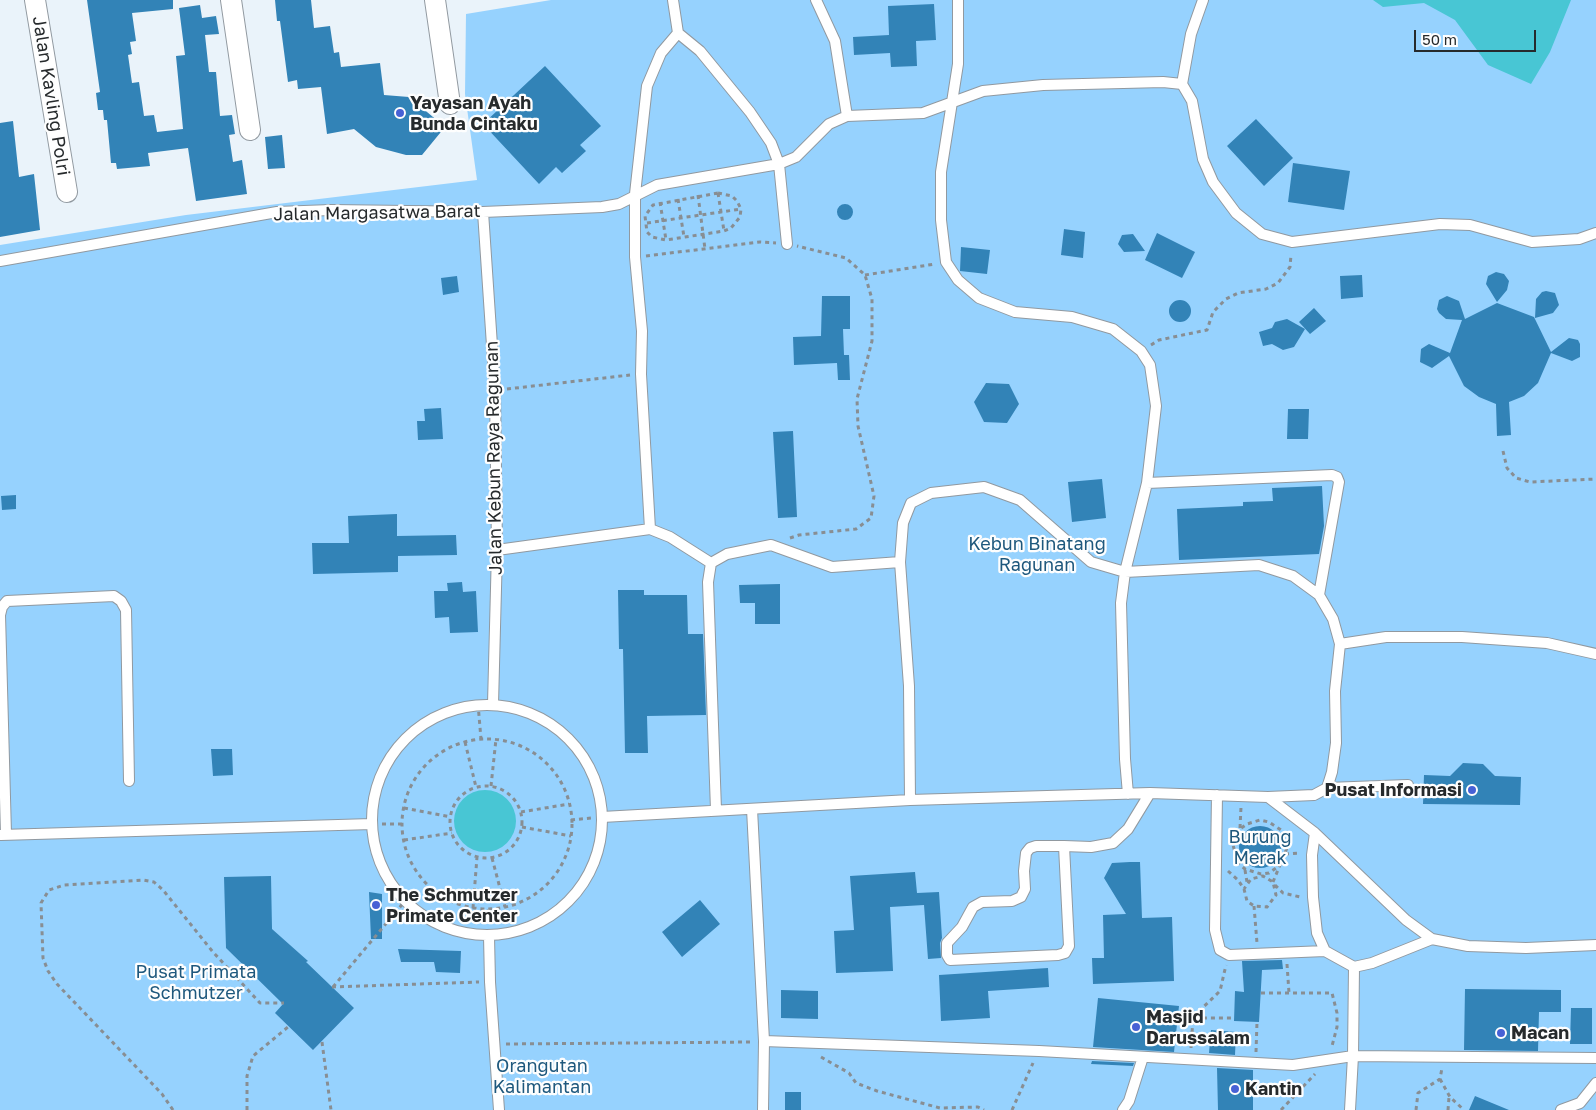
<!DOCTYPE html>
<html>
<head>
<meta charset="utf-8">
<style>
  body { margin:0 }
  #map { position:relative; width:1596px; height:1110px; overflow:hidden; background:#eaf3fa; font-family:"Golos Text",sans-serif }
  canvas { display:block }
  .scale { position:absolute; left:1414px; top:30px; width:122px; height:22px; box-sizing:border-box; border:2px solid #262a2c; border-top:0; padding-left:6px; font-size:15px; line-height:18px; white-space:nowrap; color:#262a2c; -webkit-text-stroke:4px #fefefe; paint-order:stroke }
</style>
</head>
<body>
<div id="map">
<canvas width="1596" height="1110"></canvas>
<div class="scale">50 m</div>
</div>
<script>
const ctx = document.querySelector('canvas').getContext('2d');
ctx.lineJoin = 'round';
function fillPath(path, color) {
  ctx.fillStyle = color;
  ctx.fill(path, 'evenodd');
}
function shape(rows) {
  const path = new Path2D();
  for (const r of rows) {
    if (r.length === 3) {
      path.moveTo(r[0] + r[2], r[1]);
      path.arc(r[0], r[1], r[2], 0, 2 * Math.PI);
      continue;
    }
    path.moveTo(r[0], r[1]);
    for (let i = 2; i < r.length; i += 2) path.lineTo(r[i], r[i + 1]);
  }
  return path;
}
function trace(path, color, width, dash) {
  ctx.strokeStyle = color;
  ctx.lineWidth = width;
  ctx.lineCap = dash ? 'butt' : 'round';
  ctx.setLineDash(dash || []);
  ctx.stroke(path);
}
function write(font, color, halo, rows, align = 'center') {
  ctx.font = font + ' "Golos Text",sans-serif';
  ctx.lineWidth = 4.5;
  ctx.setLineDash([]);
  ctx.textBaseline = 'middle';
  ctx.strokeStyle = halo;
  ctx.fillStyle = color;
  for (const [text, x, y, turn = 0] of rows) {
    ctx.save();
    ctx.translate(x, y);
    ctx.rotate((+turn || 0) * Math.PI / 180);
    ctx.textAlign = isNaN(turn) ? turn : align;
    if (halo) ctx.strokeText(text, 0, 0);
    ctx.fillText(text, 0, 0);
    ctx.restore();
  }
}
fillPath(shape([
  [551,0,1596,0,1596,1110,0,1110,0,245,186,215,477,180,465,94,466,14]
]), '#96d2fe');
fillPath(shape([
  [1373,0,1571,0,1550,52,1531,84,1488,65,1455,20,1424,3,1383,7],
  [485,821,31]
]), '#48c6d4');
fillPath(shape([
  [87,0,173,0,173,9,132,13,136,41,130,42,132,54,128,55,132,83,139,82,144,116,154,115,157,132,183,129,176,56,185,55,179,8,200,5,202,18,216,16,219,34,205,35,209,72,216,72,220,116,232,115,235,134,229,135,233,162,242,160,247,194,196,201,188,148,148,153,150,166,117,169,116,163,111,163,107,120,104,120,103,110,98,110,96,93,100,92],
  [275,0,311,0,314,28,330,26,334,53,339,52,341,67,380,63,384,95,409,97,445,127,422,155,406,155,376,147,354,129,327,134,321,87,298,89,297,80,288,82,280,21,277,21],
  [934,4,936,40,916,41,917,66,891,67,890,53,854,55,853,37,889,35,888,6],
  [545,66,601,126,580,145,586,151,562,173,556,167,539,184,483,124],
  [1256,119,1293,158,1264,186,1227,146],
  [13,121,19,177,34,174,40,230,0,237,0,123],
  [282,135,285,168,268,169,265,137],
  [1293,163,1350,171,1344,210,1288,202],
  [845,212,8],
  [1064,229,1085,232,1083,258,1061,255],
  [1157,233,1195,252,1182,278,1145,260],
  [1133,234,1145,251,1124,252,1118,244,1122,235],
  [961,247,990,250,987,274,960,271],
  [1496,272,1504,274,1509,281,1507,290,1497,302,1486,284,1488,276],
  [1362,275,1363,297,1341,299,1340,276],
  [457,276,459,292,443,295,441,278],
  [1546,291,1555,293,1559,305,1553,313,1535,318,1536,299,1542,292],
  [822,296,850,296,850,329,843,329,844,355,849,355,850,380,838,380,837,363,794,365,793,337,821,336],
  [1447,296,1459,301,1465,319,1497,303,1534,317,1551,352,1569,338,1578,340,1580,344,1580,357,1572,361,1551,353,1538,383,1524,396,1509,402,1511,435,1497,436,1496,404,1479,397,1464,386,1449,356,1432,368,1420,362,1421,349,1429,344,1450,353,1462,320,1446,319,1439,313,1437,309,1439,300],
  [1180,311,11],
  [1314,308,1326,321,1310,334,1299,322],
  [1287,319,1305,329,1294,347,1283,350,1272,344,1263,346,1259,332,1272,328,1275,322],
  [986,383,1009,384,1019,404,1007,423,984,422,974,402],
  [441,408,443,439,418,440,417,421,425,421,424,409],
  [1288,409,1309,409,1308,439,1287,439],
  [793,431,797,517,778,518,773,432],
  [1102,479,1106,518,1072,522,1068,482],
  [1322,486,1324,526,1319,554,1179,560,1177,509,1243,506,1243,502,1273,501,1272,488],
  [16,495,16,509,2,510,1,496],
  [397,514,397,536,456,535,457,555,398,556,398,572,313,574,312,543,349,543,348,516],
  [462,582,463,592,476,591,478,632,450,633,449,617,435,618,434,591,448,591,447,583],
  [780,584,780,624,755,624,755,603,740,603,739,585],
  [618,590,644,590,644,595,687,595,688,634,703,634,706,715,647,716,648,753,625,753,623,649,619,649],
  [211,749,232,749,233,775,213,776],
  [1463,763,1483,764,1495,776,1521,777,1520,805,1423,804,1424,775,1450,776],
  [1260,847,21],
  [1130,862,1140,862,1142,918,1172,917,1174,981,1093,984,1092,958,1104,958,1103,915,1126,914,1104,878,1112,863],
  [915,872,917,893,939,892,942,938,940,943,941,958,928,959,924,905,890,907,893,971,836,973,834,931,854,930,850,876],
  [271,876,272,929,308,961,306,962,354,1008,313,1050,275,1013,283,1004,226,948,224,877],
  [369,892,382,894,382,939,371,939],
  [700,900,720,924,682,957,662,932],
  [398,949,461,951,460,973,436,972,434,962,401,962],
  [1282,960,1283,969,1262,970,1259,1022,1234,1021,1235,991,1244,992,1242,961],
  [1048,968,1049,987,988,991,990,1018,941,1021,939,975],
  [1465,989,1561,990,1561,1012,1539,1012,1538,1051,1464,1050],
  [781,990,818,991,818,1019,781,1018],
  [1098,998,1179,1006,1174,1052,1093,1047],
  [1571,1008,1592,1008,1592,1044,1570,1044],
  [1211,1030,1236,1032,1235,1055,1209,1053],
  [1092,1061,1134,1063,1133,1066,1091,1064],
  [1217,1068,1253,1070,1253,1110,1218,1110],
  [785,1092,801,1092,801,1110,785,1110],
  [1475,1096,1509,1110,1469,1110]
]), '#3283b7');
const lane = shape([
  [673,0,678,33,700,51,750,112,771,143,779,164,787,244],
  [816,0,835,41,847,116],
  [958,0,958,64,941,172,941,220,946,262,958,280,979,298,1015,312,1072,317,1113,329,1141,351,1150,365,1156,406,1147,483,1125,572,1121,603,1125,759,1128,794],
  [678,33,661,53,647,86,635,194,635,257,642,331,641,374,650,529,670,537,711,563,708,582,716,810],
  [1182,84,1191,34,1203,0],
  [483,212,495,390,497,550,493,704],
  [0,261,277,212,331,210,483,212,602,207,619,204,657,185,779,164,796,157,829,124,847,116,923,113,983,91,1043,85,1163,82,1182,84,1192,101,1203,159,1213,182,1236,213,1262,234,1292,242,1440,224,1470,225,1532,242,1579,239,1596,233],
  [1147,483,1332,475,1337,477,1339,482,1319,595],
  [497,550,650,529],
  [711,563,727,554,771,545,832,567,900,562],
  [1340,644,1386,637,1462,637,1547,643,1596,654],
  [487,820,115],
  [1327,788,1408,785],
  [1217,795,1215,930,1220,950,1229,955,1325,951],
  [910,800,909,686,900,562,903,523,911,503,931,493,984,487,1020,500,1091,562,1125,572,1259,565,1293,576,1319,595,1333,619,1340,644,1335,691,1336,743,1332,772,1327,788,1314,795,1268,797],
  [752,809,764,1041,763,1110],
  [602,817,910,800,1150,793,1268,797,1315,833,1406,920,1432,939,1468,946,1526,948,1596,945],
  [1315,833,1312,855,1313,897,1317,933,1325,951,1354,967,1372,963,1432,939],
  [6,834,0,615,2,607,7,601,114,596,121,601,126,610,129,781],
  [1,835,372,824],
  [1064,846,1069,946,1065,953,1058,955,950,960,947,955,947,943,962,927,973,907,982,902,1012,901,1021,897,1025,889,1024,871,1026,853,1030,848,1036,846,1064,846,1091,847,1113,843,1128,829,1150,793],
  [489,936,490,982,499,1110],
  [764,1041,1039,1051,1293,1065,1353,1056,1596,1058],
  [1123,1110,1129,1101,1143,1057],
  [1350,1110,1353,1056,1354,967],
  [1561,1110,1580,1103,1596,1083]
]);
const street = shape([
  [35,0,67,192],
  [231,0,250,130],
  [435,0,450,104]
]);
trace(lane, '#9199a0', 12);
trace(street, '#9199a0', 22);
trace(shape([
  [718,193,732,196,737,201,741,209,740,217,731,228,724,231,666,240,652,237,647,232,645,216,653,205,718,193],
  [718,193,724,231],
  [698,195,705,249],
  [678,199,684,237],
  [660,202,666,240],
  [647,223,741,209],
  [646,256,760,242,776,243],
  [865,275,935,264],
  [1151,345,1159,340,1207,330,1213,312,1226,299,1238,293,1266,289,1278,283,1290,267,1291,255],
  [507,389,630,375],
  [1503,451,1507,468,1516,478,1530,482,1596,479],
  [790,538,799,535,856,529,871,518,874,496,858,426,857,399,872,341,872,299,865,275,846,258,797,246],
  [478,704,481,739],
  [487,824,85],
  [465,742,476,787],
  [486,822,36],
  [491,786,496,739],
  [404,808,451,817],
  [521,812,569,804],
  [571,820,591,818],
  [382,824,402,824],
  [522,827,571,836],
  [1240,828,1241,807],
  [404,840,452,833],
  [1285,854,1300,853],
  [492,858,505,907],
  [1245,870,1247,882],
  [1228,871,1238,880,1244,889,1247,901,1254,906,1267,907,1276,895,1273,882,1263,876,1251,879,1244,889],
  [1273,882,1287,848,1281,830,1269,822,1260,820,1247,824,1240,829,1233,845,1238,863,1245,869,1261,874,1269,873,1279,866],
  [1275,885,1283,893,1300,897],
  [1254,906,1257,943],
  [473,908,477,857],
  [489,909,489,925],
  [1287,964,1289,993],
  [332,987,479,982],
  [333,987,405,901],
  [1261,993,1332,993,1337,1013,1337,1027,1332,1046],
  [1193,1017,1220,991,1226,965],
  [322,1042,331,1110],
  [506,1044,753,1042],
  [1191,1048,1193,1018,1234,1018],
  [1256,1052,1257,1022],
  [821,1057,849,1073,856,1083,877,1091,940,1108,978,1107,984,1110],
  [1440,1079,1450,1097,1464,1110],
  [173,1110,162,1094,57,984,48,971,43,958,41,903,49,890,64,885,143,880,154,882,163,890,213,952,260,1003,284,1003],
  [247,1110,247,1076,253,1056,288,1027],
  [1012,1110,1033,1063],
  [1281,1110,1315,1074],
  [1416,1110,1418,1093,1440,1079,1442,1068],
  [1448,1110,1449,1097]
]), '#888e93', 3, [4, 4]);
trace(lane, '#fff', 10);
trace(street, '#fff', 20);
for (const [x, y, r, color] of [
  [400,113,5,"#4761d5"],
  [1472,790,5,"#4761d5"],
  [376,905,5,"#4761d5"],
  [1136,1027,5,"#4761d5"],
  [1501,1033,5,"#4761d5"],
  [1235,1089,5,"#4761d5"]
]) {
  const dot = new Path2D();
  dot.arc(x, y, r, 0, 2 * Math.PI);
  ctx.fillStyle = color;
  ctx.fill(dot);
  trace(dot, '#fefefe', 2);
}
write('18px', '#262a2c', '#fefefe', [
  ["Jalan Kavling Polri",51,96,81],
  ["Jalan Margasatwa Barat",377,213,-1],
  ["Jalan Kebun Raya Ragunan",494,458,-91]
]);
write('bold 18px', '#262a2c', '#fefefe', [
  ["Yayasan Ayah",410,103],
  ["Bunda Cintaku",410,124],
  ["Pusat Informasi",1462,790,"right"],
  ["The Schmutzer",386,895],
  ["Primate Center",386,916],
  ["Masjid",1146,1017],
  ["Darussalam",1146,1038],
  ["Macan",1511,1033],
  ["Kantin",1245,1089]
], 'left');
write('18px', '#1e587d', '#fefefe', [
  ["Kebun Binatang",1037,544],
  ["Ragunan",1037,565],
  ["Burung",1260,837],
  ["Merak",1260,858],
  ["Pusat Primata",196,972],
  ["Schmutzer",196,993],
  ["Orangutan",542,1066],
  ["Kalimantan",542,1087]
]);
</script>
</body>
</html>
